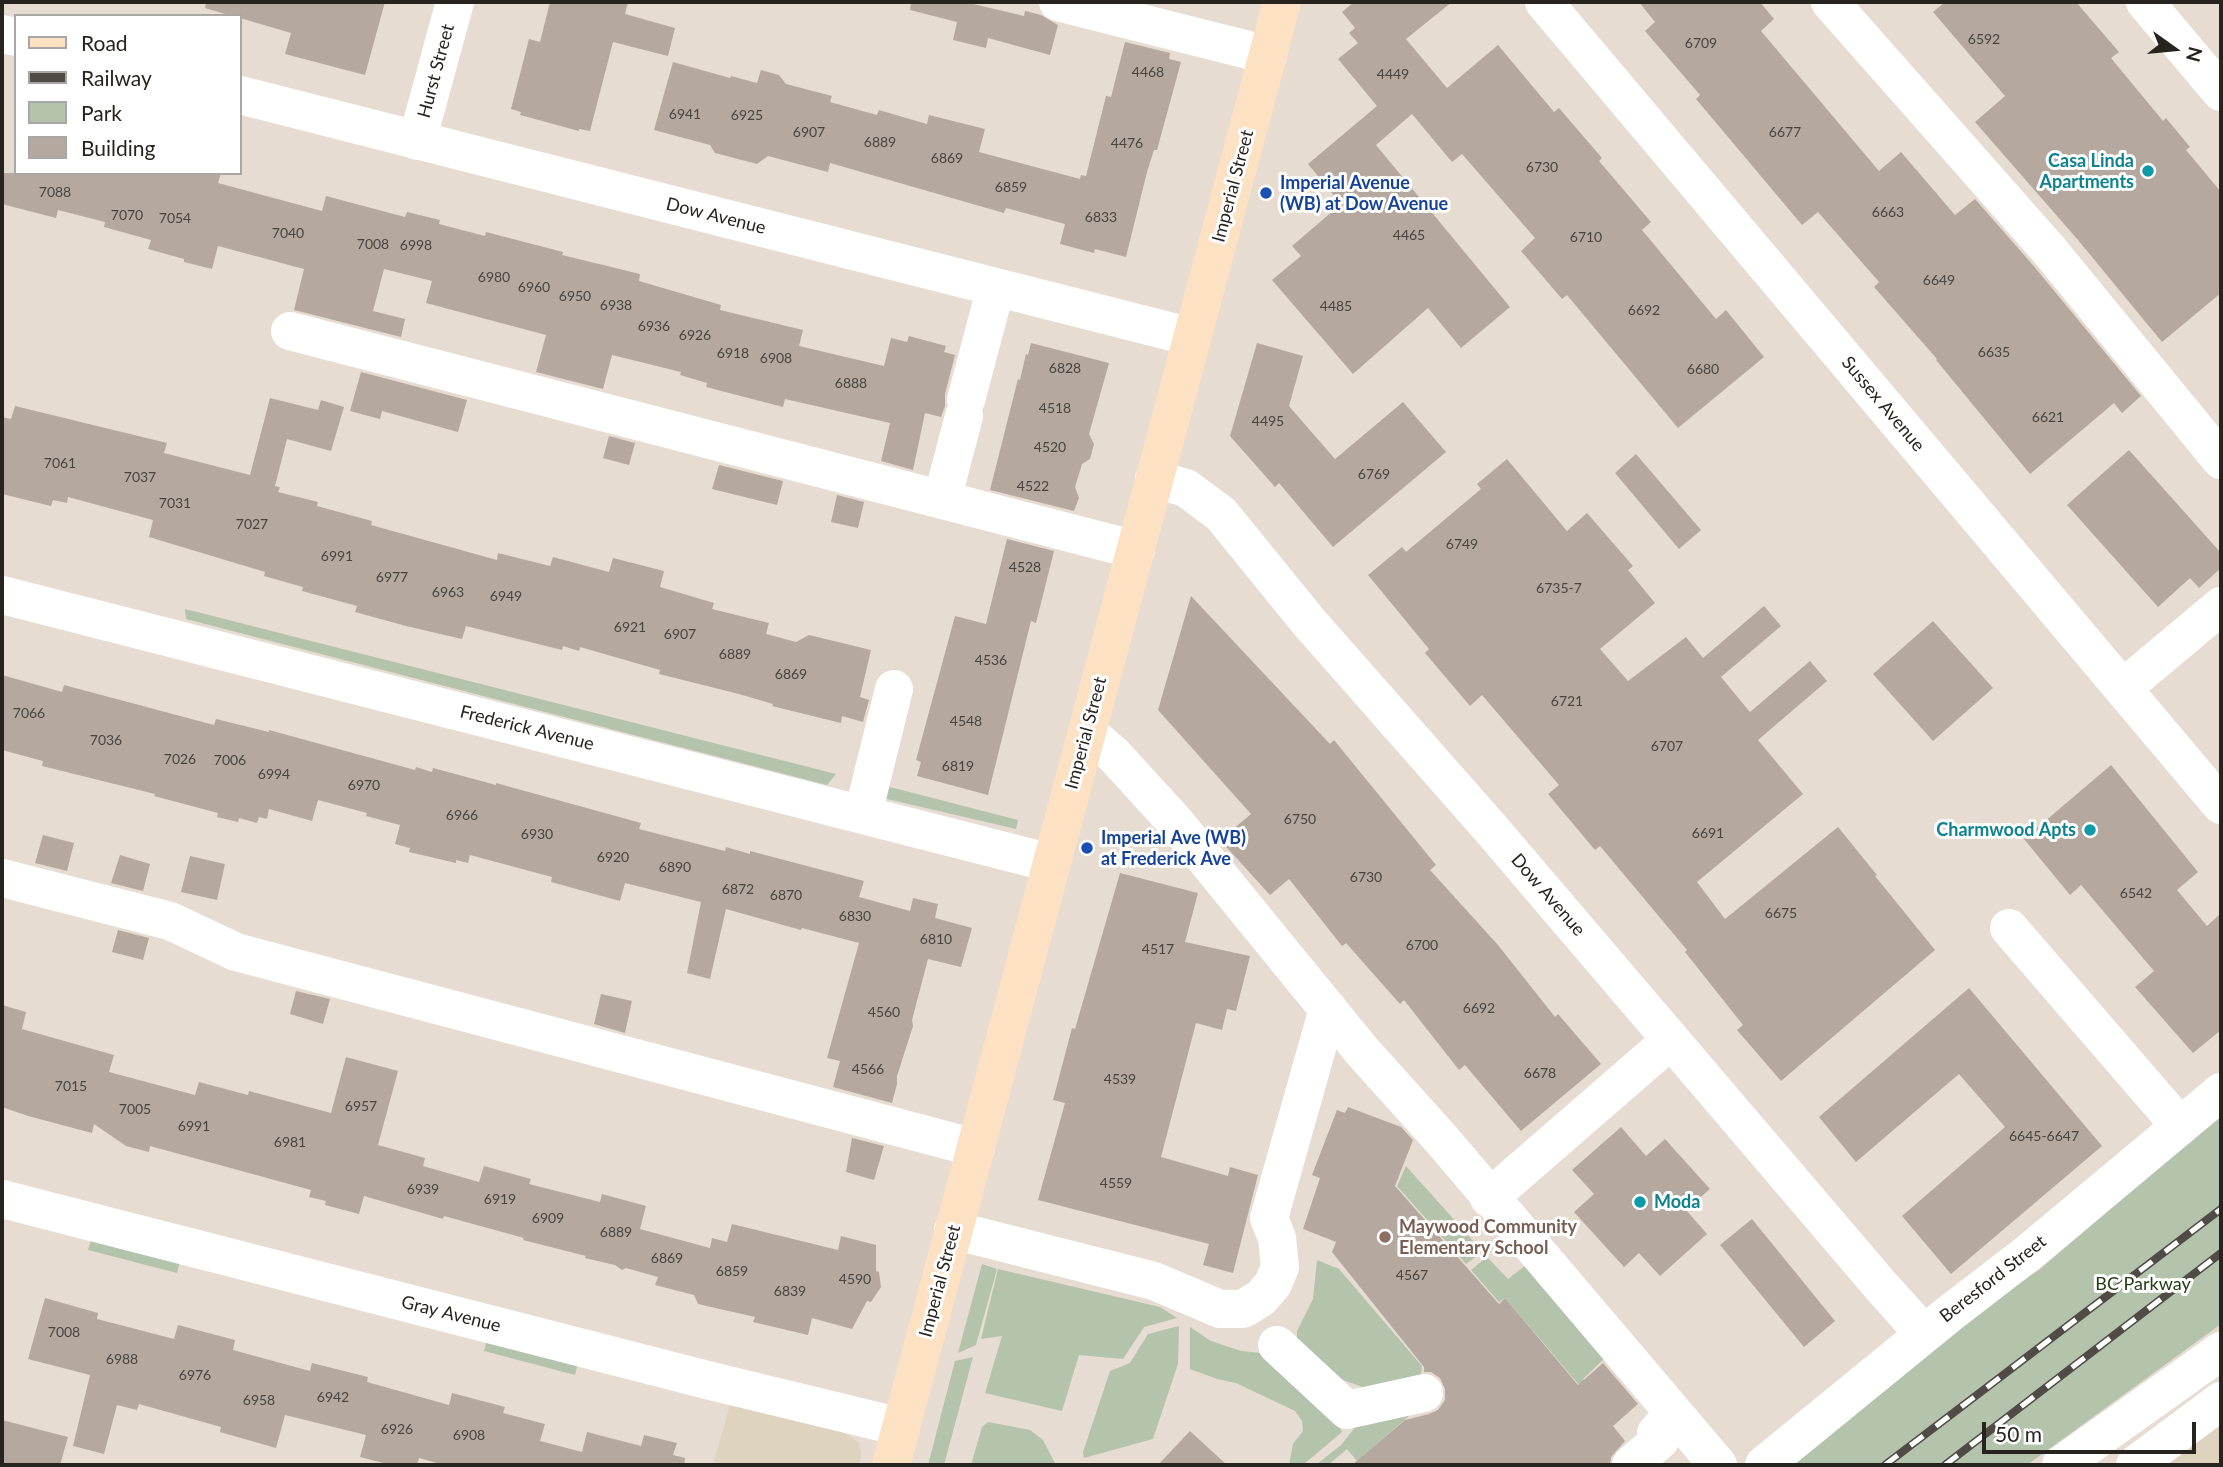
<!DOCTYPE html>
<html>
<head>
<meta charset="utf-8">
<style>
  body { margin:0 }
  #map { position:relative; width:2223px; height:1467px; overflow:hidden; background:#e7dcd1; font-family:Lato,sans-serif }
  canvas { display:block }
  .frame { position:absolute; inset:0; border:4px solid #27231f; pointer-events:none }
  .legend { position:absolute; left:14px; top:14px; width:228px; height:161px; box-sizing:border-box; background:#fff; border:2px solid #a9a7a5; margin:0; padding:9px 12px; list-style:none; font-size:21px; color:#27231f }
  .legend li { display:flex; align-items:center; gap:14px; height:35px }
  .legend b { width:35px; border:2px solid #a9a7a5 }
  .north { position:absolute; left:2139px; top:14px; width:70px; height:70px; -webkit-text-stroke:5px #fff; paint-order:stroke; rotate:105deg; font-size:19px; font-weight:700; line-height:28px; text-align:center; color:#27231f }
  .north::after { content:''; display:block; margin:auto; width:24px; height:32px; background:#27231f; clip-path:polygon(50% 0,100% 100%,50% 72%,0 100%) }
  .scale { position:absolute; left:1982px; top:1422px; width:214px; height:32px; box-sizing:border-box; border:4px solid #27231f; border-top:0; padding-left:9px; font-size:21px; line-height:24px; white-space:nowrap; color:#27231f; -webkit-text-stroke:5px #fff; paint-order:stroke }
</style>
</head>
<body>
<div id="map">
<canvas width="2223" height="1467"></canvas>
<div class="frame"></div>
<ul class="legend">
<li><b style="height:9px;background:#fde1c3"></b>Road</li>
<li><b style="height:9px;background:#504b45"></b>Railway</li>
<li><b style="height:19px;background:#b3c3ac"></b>Park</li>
<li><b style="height:19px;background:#b5a99f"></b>Building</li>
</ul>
<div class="north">N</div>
<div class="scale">50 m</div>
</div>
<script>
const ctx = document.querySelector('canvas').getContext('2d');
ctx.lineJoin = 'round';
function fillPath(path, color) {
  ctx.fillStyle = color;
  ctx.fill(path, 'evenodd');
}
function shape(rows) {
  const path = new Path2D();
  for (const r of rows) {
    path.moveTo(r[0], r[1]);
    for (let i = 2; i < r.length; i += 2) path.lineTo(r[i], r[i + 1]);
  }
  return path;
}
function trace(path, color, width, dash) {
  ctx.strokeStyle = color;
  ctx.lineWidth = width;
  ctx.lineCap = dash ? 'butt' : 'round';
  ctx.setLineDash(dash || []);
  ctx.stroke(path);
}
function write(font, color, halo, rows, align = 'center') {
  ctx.font = font + ' Lato,sans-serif';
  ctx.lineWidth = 6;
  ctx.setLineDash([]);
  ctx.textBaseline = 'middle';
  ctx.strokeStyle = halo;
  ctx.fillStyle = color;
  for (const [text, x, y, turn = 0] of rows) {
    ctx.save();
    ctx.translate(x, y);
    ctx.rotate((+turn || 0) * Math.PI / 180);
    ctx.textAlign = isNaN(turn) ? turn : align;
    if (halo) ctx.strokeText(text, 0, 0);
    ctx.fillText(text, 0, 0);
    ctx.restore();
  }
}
fillPath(shape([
  [731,1402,842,1431,858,1442,861,1452,860,1465,713,1465],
  [2221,1418,2221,1465,2155,1465]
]), '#ded3bf');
fillPath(shape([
  [185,609,836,774,827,785,186,619],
  [882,785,1018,820,1016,829,883,798],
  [2221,1115,2221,1324,2027,1465,1790,1465,1976,1311,2039,1270],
  [1406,1166,1483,1252,1466,1264,1397,1186],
  [92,1237,180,1261,177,1273,88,1250],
  [1487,1257,1508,1279,1530,1262,1609,1354,1583,1379,1602,1403,1598,1407,1505,1298,1499,1302,1471,1270],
  [1317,1260,1339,1269,1422,1366,1420,1380,1365,1388,1335,1377,1297,1340,1297,1331,1313,1299],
  [982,1264,997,1269,976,1345,958,1353],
  [998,1269,1160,1307,1177,1318,1144,1327,1123,1359,1079,1355,1062,1411,985,1393,1002,1336,981,1339],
  [1179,1326,1178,1364,1153,1439,1084,1458,1083,1452,1110,1371,1130,1363,1148,1334],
  [1190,1327,1211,1341,1241,1351,1262,1353,1340,1428,1342,1432,1303,1465,1289,1465,1293,1444,1303,1431,1302,1421,1295,1411,1236,1383,1217,1379,1190,1369],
  [487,1339,578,1363,575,1375,484,1351],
  [973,1357,944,1465,928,1465,955,1361],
  [1424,1403,1357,1461,1347,1449,1328,1465,1316,1465,1341,1445,1361,1420],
  [988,1422,1030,1430,1043,1440,1056,1465,971,1465,982,1427]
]), '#b3c3ac');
fillPath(shape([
  [206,2,385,2,365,75,285,54,291,33,240,18,240,16,232,16,205,8],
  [550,2,628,2,625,14,675,28,668,56,613,42,590,131,579,129,579,131,520,115,521,112,511,109,529,39,540,42],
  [911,2,965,2,1024,16,1025,11,1041,15,1058,25,1050,55,988,38,986,48,953,40,957,22,910,10],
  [1354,2,1452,2,1406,39,1447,88,1498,45,1554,112,1559,108,1602,158,1599,161,1651,222,1642,230,1716,319,1726,310,1764,357,1678,428,1567,295,1562,299,1521,251,1535,238,1462,154,1452,162,1412,114,1376,145,1510,307,1461,348,1428,308,1353,374,1272,280,1301,256,1292,246,1341,204,1308,164,1377,106,1338,59,1358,43,1349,33,1355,28,1342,12],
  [1639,2,1760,2,1774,19,1761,31,1879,171,1901,152,1955,215,1975,199,2032,264,2141,396,2122,413,2114,403,2030,474,1936,360,1937,359,1874,287,1879,282,1818,212,1802,225,1696,99,1700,95,1645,31,1655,22],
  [1945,2,2076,2,2119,52,2111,58,2163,121,2166,118,2190,147,2186,150,2221,192,2221,293,2162,342,2078,240,1975,122,2005,96,1933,12],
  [1125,42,1170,53,1169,59,1181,62,1157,150,1154,150,1147,172,1126,257,1095,249,1094,253,1060,244,1065,224,1006,208,1004,213,830,163,828,172,768,156,757,164,715,153,710,145,654,130,673,62,730,78,731,76,757,83,761,70,779,75,786,84,832,96,830,102,877,115,879,110,927,124,929,115,985,129,979,152,1080,179,1081,175,1086,176,1106,96,1111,97],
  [2,173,221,173,218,183,322,211,326,196,405,217,407,212,440,220,439,224,485,236,486,232,563,252,562,255,640,274,639,281,721,305,720,310,803,330,799,346,884,366,891,338,907,342,909,336,946,346,944,352,955,355,945,394,945,406,941,417,925,413,913,470,881,461,890,423,785,399,783,407,706,387,707,383,680,375,681,372,612,355,603,389,536,372,546,335,426,303,432,281,384,269,373,311,405,319,401,337,294,310,304,269,218,246,212,269,184,262,184,259,148,249,151,240,104,227,105,222,58,210,56,218,2,204],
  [1031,343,1109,363,1089,434,1094,444,1090,459,1082,464,1075,487,1079,498,1074,511,990,490,1018,379,1020,380,1026,354,1028,355],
  [1257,343,1303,356,1289,406,1335,459,1403,402,1446,452,1333,547,1279,483,1275,487,1230,436],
  [361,372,467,400,458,432,382,411,380,419,350,411],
  [270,398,318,410,321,400,344,407,331,451,287,439,275,486,280,487,278,492,318,502,317,506,372,521,371,525,497,560,498,553,550,566,553,557,609,572,613,558,664,571,660,587,714,603,712,609,769,623,766,634,796,642,809,635,871,650,860,697,869,700,863,722,842,716,841,723,772,706,773,704,739,694,659,674,660,670,580,647,579,651,563,646,562,650,466,626,462,639,406,626,355,612,357,606,302,591,303,587,264,576,265,572,149,537,153,520,68,497,67,503,53,500,51,506,2,494,2,417,11,419,15,406,167,443,164,453,250,475],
  [609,436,635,443,629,465,603,458],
  [2129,450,2221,553,2221,568,2199,588,2190,578,2158,607,2067,505],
  [1636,454,1701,530,1679,549,1615,473],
  [1507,459,1567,531,1587,513,1633,566,1628,570,1655,603,1600,649,1628,681,1686,637,1703,658,1764,606,1781,626,1721,677,1750,712,1810,661,1827,681,1758,740,1803,794,1697,882,1725,919,1838,827,1877,875,1875,876,1935,950,1781,1081,1737,1030,1743,1025,1685,952,1687,950,1600,846,1595,850,1548,794,1559,785,1482,695,1470,706,1425,653,1429,649,1368,575,1402,547,1406,552,1481,489,1477,484],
  [719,465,783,481,777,505,712,489],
  [837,495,864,502,858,528,831,522],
  [1007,539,1054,551,1036,623,1031,621,988,795,917,776,921,762,916,760,955,616,986,624],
  [1191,596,1330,744,1334,740,1436,865,1430,870,1498,945,1555,1017,1558,1014,1601,1064,1521,1131,1465,1065,1459,1070,1404,1000,1400,1004,1346,943,1342,946,1289,879,1270,895,1220,840,1251,814,1158,710],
  [1933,621,1993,688,1933,741,1873,674],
  [2,675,62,692,64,685,214,725,216,719,269,732,269,730,415,770,416,767,432,772,433,768,496,785,496,783,641,823,639,829,725,851,726,847,750,854,750,851,864,881,859,897,910,911,913,898,938,904,935,918,972,928,961,967,928,959,912,1020,913,1026,897,1076,897,1084,892,1103,833,1087,840,1061,827,1058,859,943,802,928,801,930,726,909,710,979,687,973,701,902,625,883,620,901,551,882,552,877,470,855,468,863,456,860,456,863,409,852,410,848,395,844,400,825,366,816,367,813,318,800,312,821,269,809,267,819,259,817,257,823,239,818,238,822,217,817,218,813,154,796,155,794,42,766,43,761,2,750],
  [2111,765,2198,872,2177,890,2207,926,2221,913,2221,1030,2193,1053,2135,987,2154,971,2081,885,2070,895,2024,839],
  [43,835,74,843,67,871,35,863],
  [120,855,150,864,143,891,111,883],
  [190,856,225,864,217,900,181,892],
  [1120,873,1198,893,1185,942,1250,956,1236,1011,1227,1009,1222,1030,1196,1023,1161,1157,1228,1176,1230,1167,1258,1175,1233,1273,1203,1265,1209,1244,1038,1200,1065,1103,1053,1100,1072,1028,1075,1029],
  [118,930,149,938,143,960,112,952],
  [1969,988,2102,1146,1951,1274,1902,1216,2005,1127,1959,1074,1856,1162,1819,1117],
  [296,991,330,999,323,1024,290,1014],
  [601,994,632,1001,625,1033,594,1024],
  [2,1005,26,1012,22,1029,114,1055,109,1072,195,1095,199,1082,248,1095,249,1091,331,1113,346,1057,398,1071,378,1145,425,1158,423,1166,479,1182,484,1166,531,1179,529,1184,600,1202,602,1194,646,1206,640,1229,710,1248,712,1238,727,1242,732,1224,838,1250,841,1236,876,1245,876,1271,879,1272,881,1287,871,1302,867,1301,852,1329,812,1318,808,1335,753,1322,755,1317,698,1304,694,1295,655,1285,658,1277,626,1268,622,1270,615,1265,585,1258,586,1256,523,1240,524,1238,444,1216,443,1219,364,1196,359,1214,325,1205,326,1201,309,1197,311,1190,150,1146,149,1152,126,1146,94,1124,92,1133,28,1116,2,1107],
  [1348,1107,1401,1127,1413,1140,1395,1186,1499,1304,1505,1298,1578,1385,1603,1363,1638,1404,1613,1426,1625,1441,1611,1457,1610,1465,1352,1465,1405,1420,1429,1414,1438,1410,1445,1400,1445,1389,1440,1378,1431,1372,1424,1372,1424,1367,1332,1252,1336,1242,1303,1229,1320,1178,1312,1175,1337,1110,1345,1113],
  [1621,1127,1646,1156,1665,1139,1710,1189,1686,1210,1707,1234,1660,1276,1639,1253,1624,1267,1574,1212,1594,1194,1572,1170],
  [852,1138,884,1146,874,1180,846,1172],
  [1752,1219,1835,1321,1804,1347,1720,1245],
  [45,1298,98,1313,97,1319,174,1339,178,1325,235,1340,233,1350,310,1371,312,1363,368,1377,367,1382,449,1405,452,1393,505,1407,503,1413,545,1424,540,1441,582,1452,587,1432,641,1446,644,1435,677,1443,673,1455,685,1458,684,1465,444,1465,419,1458,417,1465,391,1465,360,1457,366,1435,285,1415,276,1448,220,1432,221,1427,139,1404,137,1410,117,1405,104,1454,73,1446,90,1375,28,1359],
  [2,1420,68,1437,60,1465,2,1465],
  [1190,1431,1227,1465,1158,1465]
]), '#b5a99f');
trace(shape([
  [1058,2,1268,55],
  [1544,2,2221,805],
  [1830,2,2049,250,2221,460],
  [2145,2,2221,92],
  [2,34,16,37],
  [240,95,1192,337],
  [417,141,455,2],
  [290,331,1136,550],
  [966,400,996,287],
  [1154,479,1186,488,1221,514,1308,621,1492,830,1881,1286,1924,1334],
  [942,500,964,416],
  [2,595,1051,863],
  [2123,688,2221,606],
  [1087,732,1114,755,1176,823,1362,1051,1443,1141,1718,1465],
  [863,814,894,689],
  [2,878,170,921,236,952,976,1148],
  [2009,928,2180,1126],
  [1489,1198,1671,1040],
  [2,1199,711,1381,901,1427],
  [953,1230,1154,1281,1220,1309,1243,1309,1261,1298,1273,1284,1280,1267,1277,1238,1269,1218,1328,1009],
  [1277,1345,1347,1410,1424,1393],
  [1631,1465,1660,1440,1656,1433,1664,1424],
  [1764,1465,1949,1314,2027,1254,2221,1092],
  [2061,1465,2221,1351],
  [2135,1465,2221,1401]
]), '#fff', 38);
trace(shape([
  [891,1465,1282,2]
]), '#fde1c3', 38);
const rail = shape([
  [1885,1465,2221,1209],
  [1945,1465,2221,1253]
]);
trace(rail, '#504b45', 8);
trace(rail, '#fff', 5, [16]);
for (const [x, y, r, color] of [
  [2148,171,7,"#0f9aa8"],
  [1266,193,7,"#1a4fb4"],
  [2090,830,7,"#0f9aa8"],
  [1087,848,7,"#1a4fb4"],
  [1640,1202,7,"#0f9aa8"],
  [1385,1237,7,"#8d6e63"]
]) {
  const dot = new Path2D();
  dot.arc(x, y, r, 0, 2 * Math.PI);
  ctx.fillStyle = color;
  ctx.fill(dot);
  trace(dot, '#fff', 2.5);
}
write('14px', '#4a443f', null, [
  ["6592",1984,39],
  ["6709",1701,43],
  ["4468",1148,72],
  ["4449",1393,74],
  ["6941",685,114],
  ["6925",747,115],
  ["6907",809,132],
  ["6677",1785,132],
  ["6889",880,142],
  ["4476",1127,143],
  ["6869",947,158],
  ["6730",1542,167],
  ["6859",1011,187],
  ["7088",55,192],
  ["6663",1888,212],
  ["7070",127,215],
  ["6833",1101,217],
  ["7054",175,218],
  ["7040",288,233],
  ["4465",1409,235],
  ["6710",1586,237],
  ["7008",373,244],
  ["6998",416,245],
  ["6980",494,277],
  ["6649",1939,280],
  ["6960",534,287],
  ["6950",575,296],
  ["6938",616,305],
  ["4485",1336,306],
  ["6692",1644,310],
  ["6936",654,326],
  ["6926",695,335],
  ["6635",1994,352],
  ["6918",733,353],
  ["6908",776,358],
  ["6828",1065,368],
  ["6680",1703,369],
  ["6888",851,383],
  ["4518",1055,408],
  ["6621",2048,417],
  ["4495",1268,421],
  ["4520",1050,447],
  ["7061",60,463],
  ["6769",1374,474],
  ["7037",140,477],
  ["4522",1033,486],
  ["7031",175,503],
  ["7027",252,524],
  ["6749",1462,544],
  ["6991",337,556],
  ["4528",1025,567],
  ["6977",392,577],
  ["6735-7",1559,588],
  ["6963",448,592],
  ["6949",506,596],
  ["6921",630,627],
  ["6907",680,634],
  ["6889",735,654],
  ["4536",991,660],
  ["6869",791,674],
  ["6721",1567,701],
  ["7066",29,713],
  ["4548",966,721],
  ["7036",106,740],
  ["6707",1667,746],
  ["7026",180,759],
  ["7006",230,760],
  ["6819",958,766],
  ["6994",274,774],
  ["6970",364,785],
  ["6966",462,815],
  ["6750",1300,819],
  ["6691",1708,833],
  ["6930",537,834],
  ["6920",613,857],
  ["6890",675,867],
  ["6730",1366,877],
  ["6872",738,889],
  ["6542",2136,893],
  ["6870",786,895],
  ["6675",1781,913],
  ["6830",855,916],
  ["6810",936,939],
  ["6700",1422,945],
  ["4517",1158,949],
  ["6692",1479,1008],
  ["4560",884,1012],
  ["4566",868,1069],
  ["6678",1540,1073],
  ["4539",1120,1079],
  ["7015",71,1086],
  ["6957",361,1106],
  ["7005",135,1109],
  ["6991",194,1126],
  ["6645-6647",2044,1136],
  ["6981",290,1142],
  ["4559",1116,1183],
  ["6939",423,1189],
  ["6919",500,1199],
  ["6909",548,1218],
  ["6889",616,1232],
  ["6869",667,1258],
  ["6859",732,1271],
  ["4567",1412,1275],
  ["4590",855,1279],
  ["6839",790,1291],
  ["7008",64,1332],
  ["6988",122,1359],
  ["6976",195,1375],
  ["6942",333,1397],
  ["6958",259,1400],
  ["6926",397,1429],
  ["6908",469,1435]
]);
write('18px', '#27231f', '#fff', [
  ["Hurst Street",436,71,-75],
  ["Imperial Street",1233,186,-75],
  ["Dow Avenue",716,216,14],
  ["Sussex Avenue",1883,404,50],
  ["Frederick Avenue",527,728,14],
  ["Imperial Street",1086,733,-75],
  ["Dow Avenue",1548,895,49],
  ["Beresford Street",1993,1279,-38],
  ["Imperial Street",940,1281,-75],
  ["Gray Avenue",451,1314,14]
]);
write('bold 18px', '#0d838f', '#fff', [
  ["Casa Linda",2134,161],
  ["Apartments",2134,182],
  ["Charmwood Apts",2076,830],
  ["Moda",1654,1202,"left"]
], 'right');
write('bold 18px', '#164399', '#fff', [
  ["Imperial Avenue",1280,183],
  ["(WB) at Dow Avenue",1280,204],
  ["Imperial Ave (WB)",1101,838],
  ["at Frederick Ave",1101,859]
], 'left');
write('bold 18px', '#785e54', '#fff', [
  ["Maywood Community",1399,1227],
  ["Elementary School",1399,1248]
], 'left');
write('18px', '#243d15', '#fff', [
  ["BC Parkway",2143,1284]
]);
</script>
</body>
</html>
